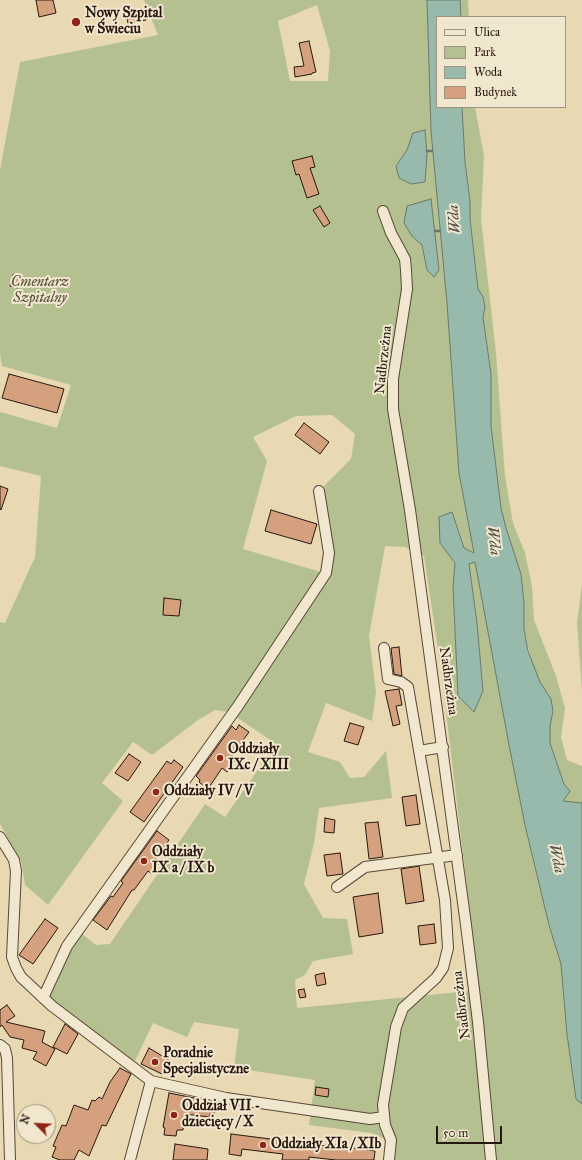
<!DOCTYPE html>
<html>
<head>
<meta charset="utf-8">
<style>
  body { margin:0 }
  #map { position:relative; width:582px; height:1160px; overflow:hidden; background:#e9d9b3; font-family:"IM FELL Great Primer",serif }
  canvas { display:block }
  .legend { position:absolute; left:436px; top:16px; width:130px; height:92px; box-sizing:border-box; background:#f1e6ce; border:1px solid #a09482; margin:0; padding:5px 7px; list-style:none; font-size:12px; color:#27180f }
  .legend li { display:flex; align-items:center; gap:8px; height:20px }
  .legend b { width:20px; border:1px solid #a09482 }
  .north { position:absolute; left:16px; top:1104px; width:40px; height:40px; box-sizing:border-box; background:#f1e6ce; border:1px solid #a09482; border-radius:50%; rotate:294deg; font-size:11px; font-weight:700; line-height:16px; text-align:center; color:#27180f }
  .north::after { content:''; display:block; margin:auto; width:14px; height:18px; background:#8f2418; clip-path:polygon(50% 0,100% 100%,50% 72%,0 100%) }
  .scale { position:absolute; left:436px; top:1126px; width:66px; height:18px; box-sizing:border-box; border:2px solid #27180f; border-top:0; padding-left:5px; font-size:12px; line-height:14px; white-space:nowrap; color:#27180f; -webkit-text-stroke:3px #f1e6ce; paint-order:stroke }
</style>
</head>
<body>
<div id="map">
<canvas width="582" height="1160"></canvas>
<ul class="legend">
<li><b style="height:5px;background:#f1e6ce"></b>Ulica</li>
<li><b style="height:11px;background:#b4c08f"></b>Park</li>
<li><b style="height:11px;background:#97baac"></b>Woda</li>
<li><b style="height:11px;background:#d4a07e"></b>Budynek</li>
</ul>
<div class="north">N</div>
<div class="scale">50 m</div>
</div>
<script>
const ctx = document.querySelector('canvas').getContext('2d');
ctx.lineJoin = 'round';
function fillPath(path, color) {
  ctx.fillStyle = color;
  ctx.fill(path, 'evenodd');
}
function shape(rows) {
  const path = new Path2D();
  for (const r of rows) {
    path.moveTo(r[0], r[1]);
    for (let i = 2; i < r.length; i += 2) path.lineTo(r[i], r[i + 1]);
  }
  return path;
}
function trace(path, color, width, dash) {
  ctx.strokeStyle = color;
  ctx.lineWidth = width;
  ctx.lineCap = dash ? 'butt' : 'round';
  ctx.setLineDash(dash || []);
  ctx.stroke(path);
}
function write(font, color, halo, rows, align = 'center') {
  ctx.font = font + ' "IM FELL Great Primer",serif';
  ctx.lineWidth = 4;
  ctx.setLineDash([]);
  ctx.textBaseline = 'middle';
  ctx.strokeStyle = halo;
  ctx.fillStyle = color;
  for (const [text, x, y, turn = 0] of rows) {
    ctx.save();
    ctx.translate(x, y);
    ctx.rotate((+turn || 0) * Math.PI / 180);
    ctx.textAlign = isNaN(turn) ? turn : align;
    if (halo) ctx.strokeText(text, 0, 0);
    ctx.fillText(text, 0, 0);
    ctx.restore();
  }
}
fillPath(shape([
  [144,0,427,0,431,131,447,303,459,473,474,553,464,548,452,512,440,543,455,563,453,587,458,696,483,691,477,623,469,563,476,562,510,750,525,825,549,925,561,964,567,1034,576,1098,582,1104,582,1160,392,1160,394,1143,371,1133,309,1125,315,1080,234,1068,239,1029,194,1022,187,1037,153,1023,134,1063,49,997,60,965,81,933,96,945,110,944,205,804,225,817,276,744,229,712,215,710,198,720,152,755,133,742,102,783,123,801,48,905,25,885,21,861,0,824,0,622,5,623,35,557,41,476,0,466,0,412,57,428,71,385,2,366,0,353,0,170,20,62,158,35],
  [317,5,330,51,328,81,290,81,278,21],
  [425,130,427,154,396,166,407,150],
  [431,199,431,200,439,270,427,270,422,245],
  [332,415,355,434,351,459,322,488,333,544,334,561,331,575,243,549,267,461,253,437,296,416],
  [385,546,405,547,424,556,441,669,479,990,297,1008,295,980,305,975,313,961,353,954,347,919,323,918,304,884,314,843,319,808,392,798,386,751,364,777,350,778,340,762,308,752,326,703,372,721,376,692,369,636],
  [460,0,468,0,469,17,461,17],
  [462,107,475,107,484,156,481,219,496,353,505,476,513,523,525,553,532,586,534,620,556,676,565,708,561,737,567,760,582,766,582,803,563,801,569,791,564,784,550,743,524,629,524,603,521,574,506,528,501,508,491,426,491,374,483,317,485,307,483,297,478,289,470,219,470,201,465,162],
  [582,584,582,691,577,623]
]), '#b4c08f');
const water = shape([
  [427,0,460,0,461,17,437,17,437,107,462,107,465,162,470,201,470,219,478,289,483,297,485,307,483,317,491,374,491,426,501,508,506,528,521,574,524,603,524,629,528,651,540,682,551,699,553,711,550,726,550,743,564,784,570,791,563,801,582,803,582,1104,576,1099,567,1034,561,964,549,925,525,825,510,750,475,562,469,564,477,623,483,691,474,712,458,696,453,587,455,563,440,543,439,517,452,512,464,548,474,553,459,473,447,303,431,131,427,0],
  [425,130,427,154,425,182,411,184,399,178,396,166,407,150,413,133,425,130],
  [431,199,439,270,434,277,427,270,422,245,412,236,404,223,407,206,431,199]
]);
fillPath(water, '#97baac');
trace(water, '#6a796d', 1);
trace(shape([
  [427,151,432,151],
  [435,231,440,231]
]), '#6a796d', 2.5);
const building = shape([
  [36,0,53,0,56,13,39,17,36,0],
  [143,9,146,20,128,23,126,13,143,9],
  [309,41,316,72,312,73,312,74,295,77,294,67,304,66,299,43,309,41],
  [312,156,315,167,310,168,319,194,307,198,299,174,296,175,292,161,312,156],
  [320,206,330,223,324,227,313,210,320,206],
  [13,275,21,278,18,288,10,286,13,275],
  [9,374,64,389,57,413,2,398,9,374],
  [304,423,329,442,320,454,295,435,304,423],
  [0,486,8,489,1,510,0,509,0,486],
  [271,510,317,524,311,544,265,531,271,510],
  [164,598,181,600,179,616,163,615,164,598],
  [399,647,402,676,394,674,391,648,399,647],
  [399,689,402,705,396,706,400,724,393,726,385,691,399,689],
  [350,723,364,727,358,745,344,741,350,723],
  [239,725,249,732,231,757,235,760,227,772,222,768,208,789,199,782,200,780,196,776,232,726,236,730,239,725],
  [129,754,141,762,128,781,115,773,129,754],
  [174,760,183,767,144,822,130,812,167,761,171,764,174,760],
  [416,795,420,824,406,826,402,797,416,795],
  [325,818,335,820,334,833,324,832,325,818],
  [378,822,383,857,369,859,365,823,378,822],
  [157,831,169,840,155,860,159,863,152,874,148,871,134,890,132,890,107,930,93,920,111,896,113,897,123,883,121,881,157,831],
  [340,853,343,874,327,876,324,855,340,853],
  [419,866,424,901,406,904,401,869,419,866],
  [378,893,383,933,359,937,353,897,378,893],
  [45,919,58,928,33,964,19,955,45,919],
  [434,924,436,943,420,945,418,926,434,924],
  [324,973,326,984,317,986,315,975,324,973],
  [304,989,306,997,300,998,298,990,304,989],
  [7,1005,15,1016,6,1022,45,1031,42,1042,55,1049,46,1066,33,1059,37,1052,22,1048,24,1040,10,1037,2,1025,0,1027,0,1010,7,1005],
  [65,1024,78,1034,67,1054,53,1047,65,1024],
  [149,1048,169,1060,162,1074,141,1064,149,1048],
  [120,1068,131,1074,106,1126,102,1125,89,1156,79,1150,74,1160,60,1160,52,1157,56,1147,53,1146,62,1125,66,1126,74,1105,88,1110,92,1100,95,1101,99,1097,102,1099,110,1082,120,1068],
  [316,1087,329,1089,328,1097,315,1095,316,1087],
  [169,1093,215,1102,214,1114,210,1114,209,1117,185,1114,183,1130,177,1130,176,1136,164,1135,165,1128,163,1127,169,1093],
  [231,1134,334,1147,334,1145,375,1151,374,1160,336,1160,309,1157,309,1160,282,1160,283,1154,242,1149,241,1156,229,1154,231,1134],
  [175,1144,208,1149,207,1160,173,1160,175,1144]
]);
fillPath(building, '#d4a07e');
trace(building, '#27180f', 1);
const minor = shape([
  [383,211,391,233,405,259,406,270,407,289,393,379,393,409,410,510,466,925,478,1022,491,1160],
  [384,648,388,679,401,682,408,687,445,900,448,948,443,968,436,978,403,1008,396,1027,383,1105,385,1125,391,1140,389,1160],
  [419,751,443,747],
  [0,837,14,860,16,871,12,957,16,968,21,977,52,1006,151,1081,226,1098,370,1119,384,1117],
  [337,887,365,867,457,855],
  [43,998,67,946,238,706,326,573,329,553,319,491],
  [0,1045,5,1049,7,1058,10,1160],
  [130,1160,151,1081]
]);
trace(minor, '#584838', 12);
trace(minor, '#f1e6ce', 10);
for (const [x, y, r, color] of [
  [76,22,5,"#8f2418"],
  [220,758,4,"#8f2418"],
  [156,792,4,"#8f2418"],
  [144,861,4,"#8f2418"],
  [155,1062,4,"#8f2418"],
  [174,1115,4,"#8f2418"],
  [263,1145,4,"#8f2418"]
]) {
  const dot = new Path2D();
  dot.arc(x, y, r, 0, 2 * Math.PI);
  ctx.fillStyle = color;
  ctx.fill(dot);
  trace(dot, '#f1e6ce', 1.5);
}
write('bold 14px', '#27180f', '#f1e6ce', [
  ["Nowy Szpital",85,14],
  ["w Świeciu",85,30],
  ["Oddziały",228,750],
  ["IXc / XIII",228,766],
  ["Oddziały IV / V",164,792],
  ["Oddziały",152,853],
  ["IX a / IX b",152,869],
  ["Poradnie",163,1054],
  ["Specjalistyczne",163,1070],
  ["Oddział VII -",182,1107],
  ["dziecięcy / X",182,1123],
  ["Oddziały XIa / XIb",271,1145]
], 'left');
write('italic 14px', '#514a35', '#f1e6ce', [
  ["Cmentarz",40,283],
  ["Szpitalny",40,299]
]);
write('14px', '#27180f', '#f1e6ce', [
  ["Nadbrzeżna",384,360,-84],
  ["Nadbrzeżna",448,681,82],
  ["Nadbrzeżna",462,1005,-97]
]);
write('italic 15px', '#4e5146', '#f1e6ce', [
  ["Wda",455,219,-95],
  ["Wda",493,541,83],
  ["Wda",556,859,78]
]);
</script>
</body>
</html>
